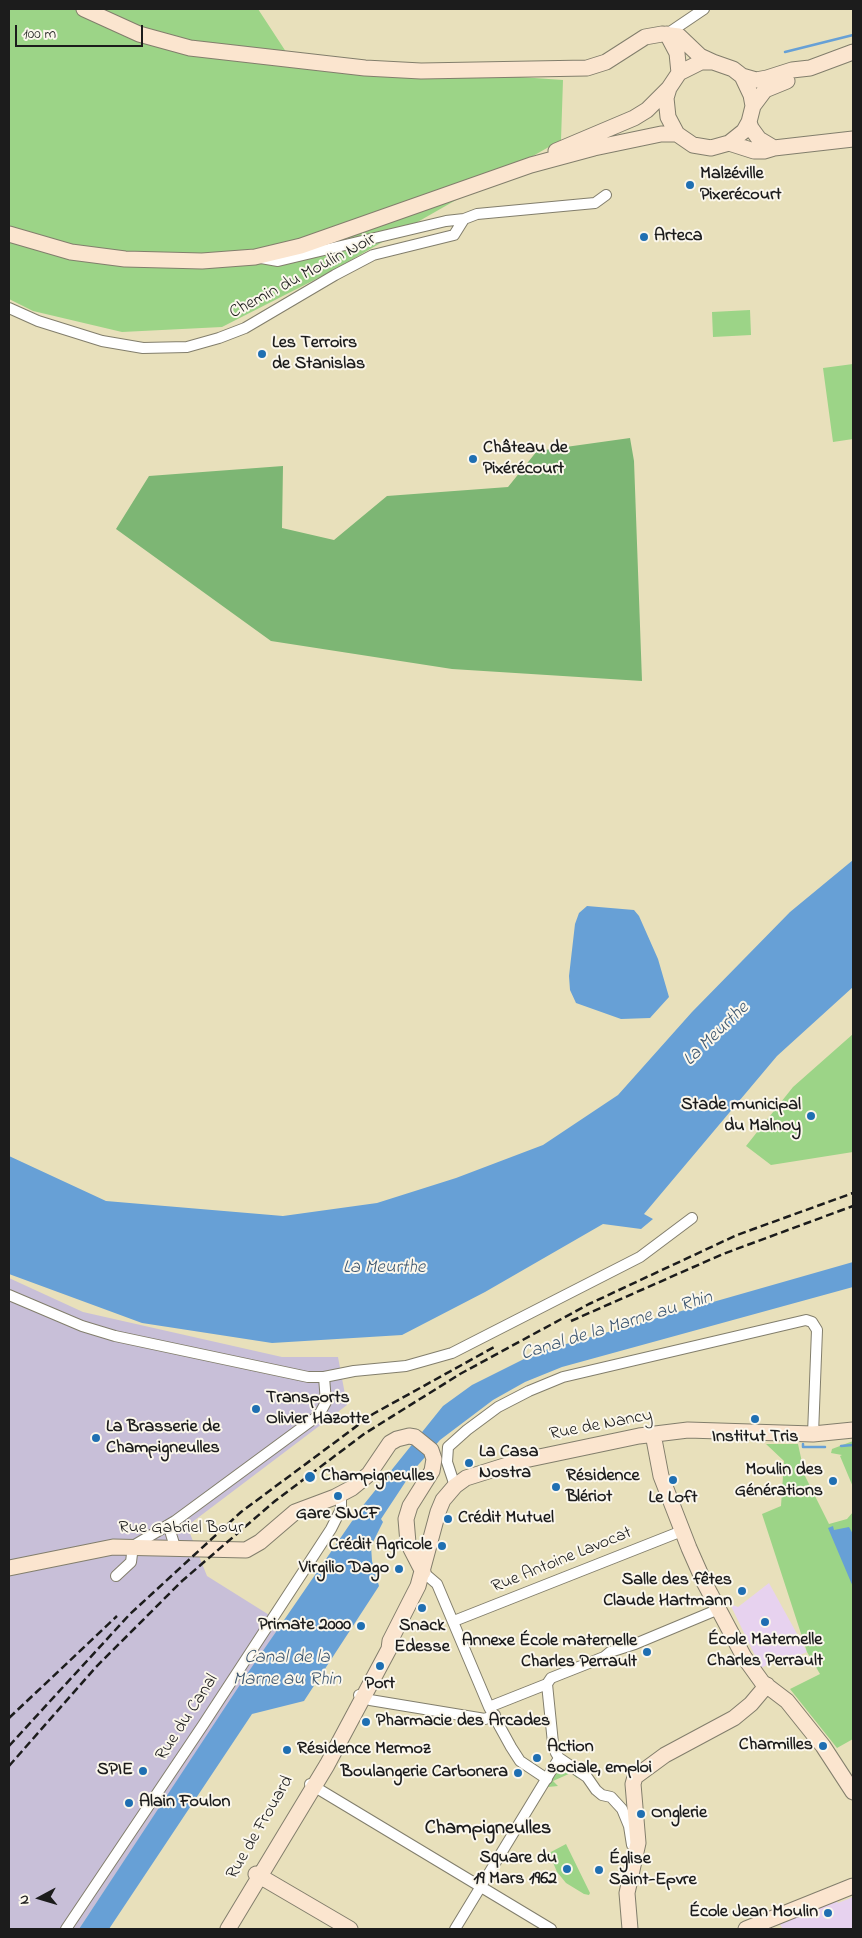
<!DOCTYPE html>
<html>
<head>
<meta charset="utf-8">
<style>
  body { margin:0 }
  #map { position:relative; width:862px; height:1938px; overflow:hidden; background:#e8e0bb; font-family:"Indie Flower",sans-serif }
  canvas { display:block }
  .frame { position:absolute; inset:0; border:10px solid #1c1c1c; pointer-events:none }
  .north { position:absolute; left:15px; top:1873px; width:50px; height:50px; -webkit-text-stroke:4px #fbf7ec; paint-order:stroke; rotate:264deg; font-size:14px; font-weight:700; line-height:20px; text-align:center; color:#1c1c1c }
  .north::after { content:''; display:block; margin:auto; width:18px; height:22px; background:#1c1c1c; clip-path:polygon(50% 0,100% 100%,50% 72%,0 100%) }
  .scale { position:absolute; left:15px; top:25px; width:128px; height:22px; box-sizing:border-box; border:2px solid #1c1c1c; border-top:0; padding-left:6px; font-size:15px; line-height:18px; white-space:nowrap; color:#1c1c1c; -webkit-text-stroke:4px #fbf7ec; paint-order:stroke }
</style>
</head>
<body>
<div id="map">
<canvas width="862" height="1938"></canvas>
<div class="frame"></div>
<div class="north">N</div>
<div class="scale">100 m</div>
</div>
<script>
const ctx = document.querySelector('canvas').getContext('2d');
ctx.lineJoin = 'round';
function fillPath(path, color) {
  ctx.fillStyle = color;
  ctx.fill(path, 'evenodd');
}
function shape(rows) {
  const path = new Path2D();
  for (const r of rows) {
    path.moveTo(r[0], r[1]);
    for (let i = 2; i < r.length; i += 2) path.lineTo(r[i], r[i + 1]);
  }
  return path;
}
function trace(path, color, width, dash) {
  ctx.strokeStyle = color;
  ctx.lineWidth = width;
  ctx.lineCap = dash ? 'butt' : 'round';
  ctx.setLineDash(dash || []);
  ctx.stroke(path);
}
function write(font, color, halo, rows, align = 'center') {
  ctx.font = font + ' "Indie Flower",sans-serif';
  ctx.lineWidth = 4;
  ctx.setLineDash([]);
  ctx.textBaseline = 'middle';
  ctx.strokeStyle = halo;
  ctx.fillStyle = color;
  for (const [text, x, y, turn = 0] of rows) {
    ctx.save();
    ctx.translate(x, y);
    ctx.rotate((+turn || 0) * Math.PI / 180);
    ctx.textAlign = isNaN(turn) ? turn : align;
    if (halo) ctx.strokeText(text, 0, 0);
    ctx.fillText(text, 0, 0);
    ctx.restore();
  }
}
fillPath(shape([
  [769,1583,807,1652,775,1666,773,1662,761,1668,730,1604,738,1607],
  [853,1892,853,1929,783,1929,778,1922,836,1900,838,1903,853,1897,851,1893]
]), '#e7d2ef');
fillPath(shape([
  [9,1278,83,1312,282,1357,338,1357,347,1405,187,1526,207,1576,282,1623,79,1929,9,1929]
]), '#c8bfd8');
fillPath(shape([
  [9,9,258,9,292,61,563,80,561,140,330,272,222,327,122,332,33,311,9,299],
  [750,310,751,335,713,337,712,312],
  [853,364,853,439,833,442,823,368],
  [853,1034,853,1152,771,1165,746,1146,793,1087],
  [853,1441,853,1487,840,1456,842,1455,831,1453,832,1449],
  [766,1444,798,1444,805,1476,829,1524,847,1519,853,1512,853,1739,837,1748,790,1689,820,1674,807,1652,762,1514,781,1506,784,1461],
  [563,1765,581,1776,577,1778,571,1773,553,1781,558,1786,548,1787,548,1785],
  [566,1844,590,1893,589,1895,584,1894,566,1883,557,1872,549,1853]
]), '#9cd487');
fillPath(shape([
  [630,438,634,461,642,681,452,669,271,641,116,529,149,476,283,466,282,528,334,540,387,496,508,487,537,451]
]), '#7db674');
fillPath(shape([
  [853,860,853,987,777,1056,644,1214,653,1219,641,1229,603,1224,485,1292,402,1335,272,1343,142,1323,9,1274,9,1156,106,1201,283,1216,377,1203,456,1178,543,1145,618,1095,692,1012,790,912],
  [587,906,634,910,639,916,658,959,669,997,650,1018,621,1019,576,1003,570,990,569,976,575,924,579,913],
  [853,1262,853,1287,562,1367,525,1382,493,1400,440,1440,412,1472,381,1519,383,1522,371,1546,372,1561,379,1586,304,1701,252,1714,109,1929,79,1929,247,1674,361,1508,443,1406,472,1385,538,1352],
  [833,1526,834,1530,849,1527,853,1534,853,1587,828,1528]
]), '#67a0d6');
trace(shape([
  [785,52,853,35],
  [803,1444,803,1447,825,1447],
  [841,1446,853,1445]
]), '#67a0d6', 2.5);
const street = shape([
  [667,34,704,9],
  [261,258,278,261,446,221,464,219],
  [9,308,38,321,102,341,143,348,187,347,219,338,245,328,335,275,373,255,454,235,464,219,477,214,595,203,606,195],
  [9,1295,82,1326,115,1336,308,1377,324,1377,354,1371,406,1366,452,1353,640,1257,692,1218],
  [455,1486,447,1462,448,1447,467,1430,498,1407,529,1391,563,1377,806,1320,812,1322,817,1330,813,1434],
  [175,1521,171,1534,175,1547],
  [423,1572,437,1584,489,1707,511,1747,520,1761,547,1779],
  [116,1576,131,1562,133,1546,175,1521,319,1415,326,1402,324,1377],
  [454,1621,682,1531],
  [547,1684,553,1743,556,1753,559,1758,587,1777,596,1790,602,1795,611,1797,622,1809,629,1826,632,1845],
  [359,1695,370,1700,485,1719,495,1715],
  [489,1707,547,1684,551,1678,604,1657,610,1652,635,1644,719,1609],
  [310,1784,551,1929],
  [66,1929,203,1725,331,1529,341,1509,341,1494],
  [455,1929,559,1758]
]);
const secondary = shape([
  [84,9,139,34,190,48,365,68,421,71,587,68,606,62,645,37,662,34,679,36,700,56,713,62],
  [667,34,677,53,679,73],
  [742,76,756,80,767,78,792,70,810,68,853,52],
  [753,106,765,90,787,81],
  [749,122,744,131,729,143,711,148,693,145,677,134,668,117,666,98,669,88,679,73,701,62,713,62,733,69,742,76,751,95,753,106,749,122,751,128,759,139,774,148],
  [729,143,754,151,764,151,774,148,853,139],
  [556,151,634,118,647,110,669,88],
  [9,234,71,252,125,259,202,261,255,257,301,246,531,165,594,148,661,134,677,134],
  [653,1434,661,1476,689,1548,704,1582,744,1657,762,1682,787,1701,823,1746,853,1792],
  [9,1568,113,1547,246,1550,260,1542,295,1512,335,1497,352,1488,369,1474,390,1443,397,1439,409,1436,415,1437,431,1450,434,1459,432,1471,410,1506,406,1519,408,1543,423,1572],
  [256,1874,350,1929],
  [228,1929,327,1765,389,1649,390,1641,418,1586,438,1512,443,1500,455,1486,466,1478,520,1461,639,1436,688,1430,813,1434,853,1430],
  [630,1929,627,1893,638,1843,633,1784,635,1777,665,1755,734,1718,751,1704,767,1685],
  [746,1929,853,1886]
]);
trace(street, '#827e6c', 12);
trace(secondary, '#827e6c', 17);
trace(street, '#fff', 10);
trace(secondary, '#fbe5cf', 15);
trace(shape([
  [571,1321,723,1254,853,1206],
  [9,1718,117,1616],
  [9,1746,130,1614,241,1512,373,1414,496,1346],
  [9,1766,96,1667,182,1581,275,1501,364,1434,460,1374,589,1304,737,1235,853,1193]
]), '#1c1c1c', 2.5, [8, 4]);
for (const [x, y, r, color] of [
  [690,185,5,"#1f6fb2"],
  [644,237,5,"#1f6fb2"],
  [262,354,5,"#1f6fb2"],
  [473,459,5,"#1f6fb2"],
  [811,1116,5,"#1f6fb2"],
  [256,1409,5,"#1f6fb2"],
  [755,1419,5,"#1f6fb2"],
  [96,1438,5,"#1f6fb2"],
  [469,1463,5,"#1f6fb2"],
  [310,1477,6,"#1f6fb2"],
  [673,1480,5,"#1f6fb2"],
  [833,1481,5,"#1f6fb2"],
  [556,1487,5,"#1f6fb2"],
  [338,1496,5,"#1f6fb2"],
  [448,1519,5,"#1f6fb2"],
  [442,1546,5,"#1f6fb2"],
  [399,1569,5,"#1f6fb2"],
  [742,1591,5,"#1f6fb2"],
  [422,1608,5,"#1f6fb2"],
  [765,1622,5,"#1f6fb2"],
  [361,1626,5,"#1f6fb2"],
  [647,1652,5,"#1f6fb2"],
  [380,1666,5,"#1f6fb2"],
  [366,1722,5,"#1f6fb2"],
  [823,1746,5,"#1f6fb2"],
  [287,1750,5,"#1f6fb2"],
  [537,1758,5,"#1f6fb2"],
  [143,1771,5,"#1f6fb2"],
  [518,1773,5,"#1f6fb2"],
  [129,1803,5,"#1f6fb2"],
  [641,1814,5,"#1f6fb2"],
  [567,1869,5,"#1f6fb2"],
  [599,1870,5,"#1f6fb2"],
  [828,1913,5,"#1f6fb2"]
]) {
  const dot = new Path2D();
  dot.arc(x, y, r, 0, 2 * Math.PI);
  ctx.fillStyle = color;
  ctx.fill(dot);
  trace(dot, '#fbf7ec', 2);
}
write('bold 18px', '#1c1c1c', '#fbf7ec', [
  ["Malzéville",700,175],
  ["Pixerécourt",700,196],
  ["Arteca",654,237],
  ["Les Terroirs",272,344],
  ["de Stanislas",272,365],
  ["Château de",483,449],
  ["Pixérécourt",483,470],
  ["Stade municipal",801,1106,"right"],
  ["du Malnoy",801,1127,"right"],
  ["Transports",266,1399],
  ["Olivier Hazotte",266,1420],
  ["La Brasserie de",106,1428],
  ["Champigneulles",106,1449],
  ["Institut Tris",755,1438,"center"],
  ["La Casa",479,1453],
  ["Nostra",479,1474],
  ["Moulin des",823,1471,"right"],
  ["Générations",823,1492,"right"],
  ["Champigneulles",321,1477],
  ["Résidence",566,1477],
  ["Blériot",566,1498],
  ["Le Loft",673,1499,"center"],
  ["Gare SNCF",338,1515,"center"],
  ["Crédit Mutuel",458,1519],
  ["Crédit Agricole",432,1546,"right"],
  ["Virgilio Dago",389,1569,"right"],
  ["Salle des fêtes",732,1581,"right"],
  ["Claude Hartmann",732,1602,"right"],
  ["Primate 2000",351,1626,"right"],
  ["Snack",422,1627,"center"],
  ["Edesse",422,1648,"center"],
  ["École Maternelle",765,1641,"center"],
  ["Charles Perrault",765,1662,"center"],
  ["Annexe École maternelle",637,1642,"right"],
  ["Charles Perrault",637,1663,"right"],
  ["Port",380,1685,"center"],
  ["Pharmacie des Arcades",376,1722],
  ["Charmilles",813,1746,"right"],
  ["Action",547,1748],
  ["sociale, emploi",547,1769],
  ["Résidence Mermoz",297,1750],
  ["SPIE",133,1771,"right"],
  ["Boulangerie Carbonera",508,1773,"right"],
  ["Alain Foulon",139,1803],
  ["Onglerie",651,1814],
  ["Square du",557,1859,"right"],
  ["19 Mars 1962",557,1880,"right"],
  ["Église",609,1860],
  ["Saint-Epvre",609,1881],
  ["École Jean Moulin",818,1913,"right"]
], 'left');
write('18px', '#1c1c1c', '#fbf7ec', [
  ["Chemin du Moulin Noir",303,277,-28],
  ["Rue de Nancy",601,1426,-11],
  ["Rue Gabriel Bour",181,1529],
  ["Rue Antoine Lavocat",562,1561,-22],
  ["Rue du Canal",188,1718,-57],
  ["Rue de Frouard",261,1828,-60]
]);
write('italic 19px', '#3e5770', '#fbf7ec', [
  ["La Meurthe",717,1035,-44],
  ["La Meurthe",384,1269],
  ["Canal de la Marne au Rhin",617,1327,-17],
  ["Canal de la",287,1659],
  ["Marne au Rhin",287,1681]
]);
write('bold 20px', '#1c1c1c', '#fbf7ec', [
  ["Champigneulles",488,1830]
]);
</script>
</body>
</html>
